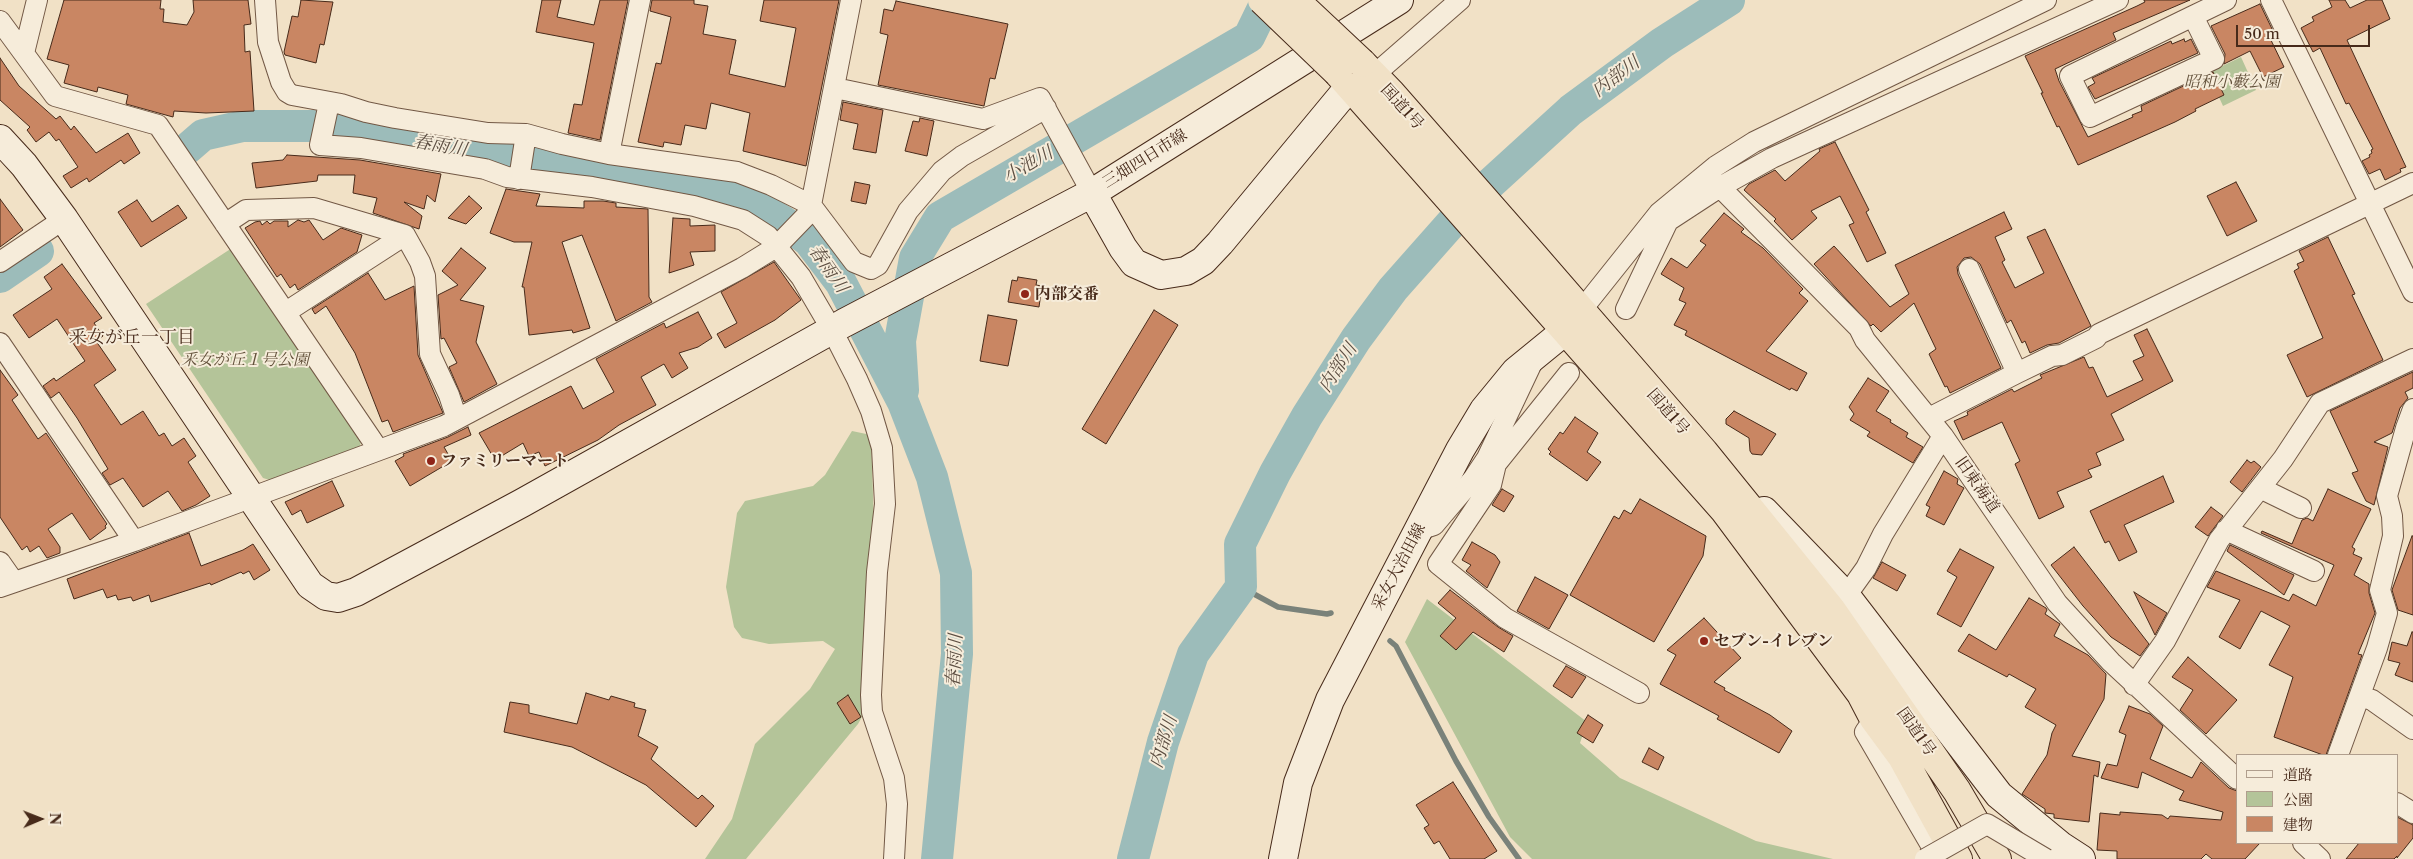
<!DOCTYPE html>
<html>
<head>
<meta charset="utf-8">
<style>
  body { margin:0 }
  #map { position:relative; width:2413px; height:859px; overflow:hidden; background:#f1e1c6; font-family:"Libre Caslon Text","Noto Serif JP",serif }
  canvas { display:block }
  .legend { position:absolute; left:2236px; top:754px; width:162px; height:90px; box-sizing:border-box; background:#f6ecda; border:1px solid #b09e8d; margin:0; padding:6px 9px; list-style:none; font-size:15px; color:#472a1a }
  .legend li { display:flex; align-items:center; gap:10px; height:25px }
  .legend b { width:25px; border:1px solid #b09e8d }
  .north { position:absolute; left:15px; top:794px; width:50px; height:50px; -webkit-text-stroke:4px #f6ecda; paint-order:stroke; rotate:89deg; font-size:14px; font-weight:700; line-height:20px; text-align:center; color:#472a1a }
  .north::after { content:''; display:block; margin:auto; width:18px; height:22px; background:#472a1a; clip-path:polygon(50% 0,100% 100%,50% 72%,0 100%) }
  .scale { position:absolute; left:2236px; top:25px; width:134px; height:22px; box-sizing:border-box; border:2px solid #472a1a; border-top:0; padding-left:6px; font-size:15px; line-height:18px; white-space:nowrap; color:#472a1a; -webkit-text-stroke:4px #f6ecda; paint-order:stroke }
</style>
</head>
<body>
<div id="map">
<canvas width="2413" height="859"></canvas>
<ul class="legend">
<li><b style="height:6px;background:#f6ecda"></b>道路</li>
<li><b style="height:14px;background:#b4c499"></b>公園</li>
<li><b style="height:14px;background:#c98663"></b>建物</li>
</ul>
<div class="north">N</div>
<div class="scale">50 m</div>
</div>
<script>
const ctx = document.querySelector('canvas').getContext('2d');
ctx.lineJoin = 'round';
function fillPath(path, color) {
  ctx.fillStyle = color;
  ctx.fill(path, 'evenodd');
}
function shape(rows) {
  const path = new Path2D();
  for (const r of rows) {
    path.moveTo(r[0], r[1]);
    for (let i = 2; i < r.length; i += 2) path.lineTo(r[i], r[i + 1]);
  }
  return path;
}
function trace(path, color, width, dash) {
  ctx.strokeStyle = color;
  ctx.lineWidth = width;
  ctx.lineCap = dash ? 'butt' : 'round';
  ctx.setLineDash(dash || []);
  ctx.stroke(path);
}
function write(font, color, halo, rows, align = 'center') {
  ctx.font = font + ' "Libre Caslon Text","Noto Serif JP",serif';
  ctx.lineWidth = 4;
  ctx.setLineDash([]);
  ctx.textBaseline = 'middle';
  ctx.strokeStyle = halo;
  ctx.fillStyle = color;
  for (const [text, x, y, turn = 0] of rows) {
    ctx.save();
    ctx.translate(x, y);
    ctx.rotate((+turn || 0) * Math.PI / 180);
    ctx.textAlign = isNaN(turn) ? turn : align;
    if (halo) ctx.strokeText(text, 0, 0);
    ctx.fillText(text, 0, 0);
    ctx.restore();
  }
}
fillPath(shape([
  [2241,57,2256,90,2223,106,2208,73],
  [232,248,361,440,360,447,273,481,263,478,146,304],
  [852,431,871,435,877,617,873,697,858,724,746,859,705,859,732,819,755,744,810,689,835,649,823,641,769,644,742,638,734,627,726,587,737,513,745,501,813,486,825,475],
  [1427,599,1587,722,1580,743,1620,778,1756,841,1833,859,1532,859,1510,837,1405,642]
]), '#b4c499');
trace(shape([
  [1241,587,1278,607,1327,614,1331,613],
  [1390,641,1396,646,1456,761,1489,817,1519,859]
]), '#7a827a', 5.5);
trace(shape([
  [188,148,203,135,243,126,313,126,398,139,562,168,620,174,718,194,757,206,784,222,809,241,841,283,903,402,932,477,956,573,957,654,937,859],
  [0,277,38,251],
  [903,390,900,341,915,258,940,217,1249,37,1267,0],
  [1133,859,1163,742,1193,654,1241,587,1240,544,1275,473,1307,416,1356,339,1393,289,1470,202,1571,110,1662,43,1729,0]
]), '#9cbcba', 32);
const building = shape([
  [64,0,161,0,160,9,164,9,163,22,187,25,194,12,193,0,248,0,251,24,244,25,245,52,250,51,254,111,206,113,174,111,173,117,126,104,128,95,98,87,97,92,64,83,69,65,47,59,64,0],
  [301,0,333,2,324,45,320,44,316,63,285,55,284,52,292,16,298,17,301,0],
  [542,0,561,0,557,17,594,25,600,0,628,0,600,140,568,133,574,104,582,105,594,43,536,32,542,0],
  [652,0,694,0,694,4,708,6,703,34,736,40,729,74,785,87,796,28,760,21,764,0,839,0,806,166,743,151,750,113,711,103,706,129,685,125,681,145,664,142,663,147,638,142,656,63,661,64,671,17,650,11,652,0],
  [2144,0,2190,0,2113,33,2116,40,2055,69,2059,81,2088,137,2133,117,2132,115,2142,111,2141,106,2213,72,2224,95,2195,109,2196,111,2175,122,2078,165,2059,126,2057,127,2041,93,2043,93,2025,56,2137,6,2145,2,2144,0],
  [2329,0,2345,0,2350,8,2367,0,2382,0,2390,19,2347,40,2406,167,2400,169,2401,172,2385,180,2380,169,2369,174,2362,161,2370,157,2369,155,2372,153,2371,150,2373,149,2349,103,2346,104,2320,48,2313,52,2301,28,2314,21,2312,17,2332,7,2329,0],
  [896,1,1008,24,995,79,990,78,984,106,878,85,888,35,880,33,884,9,893,11,896,1],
  [2260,4,2273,31,2268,34,2284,67,2263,77,2250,51,2224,64,2225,54,2211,26,2260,4],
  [2184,39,2185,42,2191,39,2198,53,2095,99,2088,87,2095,83,2092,78,2171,41,2172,44,2184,39],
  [0,58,19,86,56,119,60,116,71,130,74,126,96,153,128,133,140,153,124,164,121,160,89,182,87,178,71,188,63,176,78,167,59,139,56,141,49,132,36,142,27,130,30,127,0,100,0,58],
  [843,102,883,110,876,153,853,149,858,124,840,120,843,102],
  [920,118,934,121,927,156,905,151,913,121,919,122,920,118],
  [1835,142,1869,210,1866,212,1886,253,1867,262,1849,225,1854,223,1840,196,1811,211,1817,218,1792,240,1774,221,1776,219,1744,190,1749,184,1775,170,1785,181,1820,151,1819,149,1835,142],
  [287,155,360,160,441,174,435,202,427,195,424,209,404,202,422,216,419,229,373,213,377,198,353,193,355,175,318,175,317,181,256,188,252,163,283,160,287,155],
  [855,182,870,185,866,204,851,201,855,182],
  [2236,182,2257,221,2227,236,2207,196,2236,182],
  [506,189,540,194,536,206,584,208,584,201,603,201,616,203,616,207,648,209,649,297,652,302,616,321,582,235,562,242,590,328,573,333,572,330,529,335,524,287,522,287,532,242,514,242,490,233,506,189],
  [469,196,482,208,466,224,448,218,469,196],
  [0,199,23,230,0,247,0,199],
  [137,200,152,222,178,205,187,218,141,247,118,212,137,200],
  [2004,212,2012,229,1995,237,2005,260,2002,262,2015,288,2044,273,2027,237,2045,229,2091,326,2059,343,2047,345,2030,353,2025,341,2022,343,2011,320,2007,323,1980,264,1971,257,1964,258,1957,267,1958,274,2001,368,1950,393,1947,386,1945,387,1929,354,1936,349,1914,303,1881,332,1873,324,1871,326,1814,264,1834,246,1890,307,1909,294,1895,265,2004,212],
  [1724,213,1744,229,1741,232,1763,248,1803,289,1799,293,1808,301,1766,351,1807,373,1797,391,1791,388,1790,390,1685,335,1687,331,1674,325,1686,303,1679,300,1684,288,1661,274,1671,258,1687,268,1706,245,1700,241,1724,213],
  [673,218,690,219,690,226,715,225,715,251,690,252,694,265,669,273,673,218],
  [298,220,304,222,309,220,323,240,341,228,362,235,357,252,298,290,295,284,290,288,281,274,277,277,245,228,255,222,260,221,262,225,267,221,270,224,274,221,288,221,288,227,298,220],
  [2328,237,2355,294,2352,295,2383,360,2307,397,2287,355,2323,338,2294,271,2299,268,2297,264,2304,261,2299,251,2328,237],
  [461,248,486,268,460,300,484,306,476,342,497,384,464,402,449,367,457,363,444,338,441,339,438,295,458,285,442,271,461,248],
  [774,262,801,300,775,320,725,348,717,334,737,323,721,292,774,262],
  [62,264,102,318,94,323,103,336,96,341,116,370,94,385,121,425,143,411,159,436,164,433,172,446,184,438,196,456,188,462,210,496,196,505,182,511,168,491,143,507,123,478,110,485,102,473,108,469,77,418,59,392,51,398,43,386,54,378,56,381,85,361,57,319,29,338,13,315,52,289,44,277,62,264],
  [368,273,385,300,414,286,418,355,443,413,393,432,388,420,382,422,355,353,326,306,315,314,312,309,368,273],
  [1018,277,1037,280,1036,285,1042,286,1039,307,1008,302,1012,280,1017,281,1018,277],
  [1154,310,1178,325,1106,444,1082,429,1154,310],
  [698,312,712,338,698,347,679,353,688,368,672,378,664,364,641,377,656,405,619,425,598,440,545,466,539,452,529,456,523,443,495,460,479,433,571,386,583,409,614,392,596,359,664,323,666,328,698,312],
  [988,315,1017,320,1008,366,980,361,988,315],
  [2147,329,2173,381,2111,414,2124,440,2096,453,2101,465,2088,470,2092,477,2057,492,2064,507,2039,519,2015,464,2020,461,2002,422,1963,440,1954,421,1968,415,1967,412,2012,389,2014,392,2042,378,2040,375,2084,357,2089,368,2093,367,2107,397,2143,380,2133,361,2144,356,2134,335,2147,329],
  [0,370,18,395,12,400,38,439,46,433,107,524,105,526,106,528,90,540,72,513,48,529,60,547,60,553,47,558,39,546,30,552,27,546,22,550,0,517,0,370],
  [2413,372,2413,388,2405,392,2408,398,2400,408,2392,433,2374,442,2388,447,2374,505,2366,501,2352,473,2358,471,2330,411,2413,372],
  [1868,378,1889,391,1876,411,1891,420,1890,422,1908,433,1906,437,1923,447,1913,463,1867,436,1870,432,1850,420,1854,414,1849,407,1868,378],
  [1734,411,1776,434,1762,455,1752,454,1750,451,1749,438,1726,424,1726,419,1734,411],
  [1575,417,1598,433,1587,452,1601,462,1587,481,1549,454,1551,452,1548,449,1560,432,1563,434,1575,417],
  [468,427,471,435,444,447,452,461,410,486,395,461,404,456,403,454,448,437,468,427],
  [2247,460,2251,463,2254,461,2261,467,2242,492,2230,482,2247,460],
  [1944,471,1958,479,1957,484,1964,488,1944,525,1926,516,1930,507,1926,505,1944,471],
  [2163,476,2174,502,2124,525,2137,552,2119,561,2109,541,2105,543,2090,511,2163,476],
  [332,481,344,506,307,523,301,510,292,515,285,502,332,481],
  [1502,489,1514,496,1504,512,1492,505,1502,489],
  [2328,489,2371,509,2352,547,2355,549,2353,554,2362,558,2354,575,2369,584,2369,593,2375,613,2358,654,2362,655,2326,755,2323,755,2274,737,2293,677,2269,665,2290,626,2261,611,2240,649,2219,637,2240,600,2207,587,2216,571,2289,601,2293,594,2316,606,2334,565,2261,533,2262,531,2292,544,2302,520,2307,518,2313,521,2328,489],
  [1640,499,1706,536,1703,556,1654,642,1570,595,1614,516,1619,519,1624,510,1631,514,1640,499],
  [2211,507,2223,516,2208,536,2195,527,2211,507],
  [189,533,201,566,243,550,253,544,270,570,254,580,249,571,243,574,241,572,211,585,210,583,151,602,149,595,133,601,131,597,118,600,116,595,107,598,103,589,74,599,67,579,189,533],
  [2412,536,2413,536,2413,615,2398,610,2392,590,2412,536],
  [1472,542,1495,555,1500,562,1487,588,1466,571,1471,565,1462,560,1472,542],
  [2230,545,2294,575,2284,595,2227,551,2230,545],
  [2074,547,2149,644,2140,656,2111,637,2083,606,2051,565,2074,547],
  [1960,549,1994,567,1961,627,1937,614,1957,577,1947,571,1960,549],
  [1882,562,1906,575,1897,591,1873,578,1882,562],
  [1535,577,1568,595,1549,629,1517,611,1535,577],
  [1450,590,1498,627,1513,636,1504,652,1473,632,1456,650,1440,636,1456,618,1438,603,1450,590],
  [2134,592,2167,613,2155,635,2134,592],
  [2029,598,2046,608,2047,610,2045,614,2060,624,2054,636,2088,655,2106,674,2104,699,2072,756,2100,762,2098,777,2094,775,2089,822,2054,818,2054,814,2045,813,2045,809,2022,794,2047,755,2052,733,2056,725,2025,707,2036,689,2009,674,2007,677,1958,651,1969,634,1996,650,2029,598],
  [1704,618,1741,658,1714,682,1725,688,1724,690,1770,715,1792,731,1779,753,1717,719,1719,716,1660,684,1676,655,1667,650,1704,618],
  [2412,632,2413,632,2413,682,2395,675,2400,663,2388,660,2392,642,2407,646,2412,632],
  [2188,657,2237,700,2206,734,2180,710,2193,690,2172,677,2188,657],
  [1566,666,1586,677,1572,698,1553,686,1566,666],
  [586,693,609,700,611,696,635,703,634,707,646,710,638,736,658,747,651,759,698,799,702,795,714,806,696,827,646,785,572,747,504,732,510,702,529,705,529,713,577,724,586,693],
  [848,695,861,717,850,724,837,703,848,695],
  [2129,706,2150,714,2163,726,2150,759,2192,778,2201,762,2229,788,2237,791,2237,843,2260,843,2245,859,2212,859,2206,854,2201,859,2117,859,2117,851,2097,850,2100,813,2120,815,2120,812,2162,815,2168,819,2170,816,2221,820,2223,812,2179,800,2184,791,2142,772,2138,788,2101,778,2107,764,2117,766,2126,735,2119,732,2129,706],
  [1588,715,1603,725,1593,743,1577,733,1588,715],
  [1649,748,1664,757,1658,770,1642,762,1649,748],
  [1453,782,1497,851,1484,859,1450,859,1439,841,1434,844,1424,828,1429,825,1416,805,1453,782],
  [2397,817,2413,825,2413,838,2397,858,2397,856,2394,859,2346,859,2359,843,2397,843,2397,817]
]);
fillPath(building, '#c98663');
trace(building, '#472a1a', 1);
const street = shape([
  [265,0,268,42,281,82,287,92,292,95,341,104,366,112,395,118,488,133,526,134,562,144,609,154,737,172,771,185,811,205,854,262,871,269,878,265,908,211,942,171,962,156,1046,108],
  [2271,0,2413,292],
  [2193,16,2214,59,2090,117,2070,76,2193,16,2226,0],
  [0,21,55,96,158,125,378,449],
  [24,53,37,0],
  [1374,75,1460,0],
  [835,88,983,119,1040,98,1092,193],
  [329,103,320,145,361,148,485,169,507,177,592,187,694,206,743,220,768,236,801,277,832,330,857,379,871,411,882,448,885,504,877,572,871,695,872,712,894,778,897,804,894,859],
  [609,154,640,0],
  [519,179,526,134],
  [1720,187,1859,328,1865,340,1943,436,2057,603,2111,662,2237,779],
  [1662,216,1668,221,1720,187,1772,158,2118,0],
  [225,224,246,210,314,208,405,235,420,262,425,276,430,354,449,395,457,419],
  [0,262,64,219],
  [1969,269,2017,373],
  [1626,309,1668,221],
  [286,312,405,235],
  [1580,312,1659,213,1716,166,1754,142,2046,0],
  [0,343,134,541],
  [1569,373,1496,464,1491,485,1438,564,1505,618,1639,693],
  [1929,418,2017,373,2052,356,2062,355,2096,338,2099,334,2413,183],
  [2260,488,2301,508],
  [1422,529,1434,525,1473,479,1487,458,1532,363],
  [2226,530,2314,571],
  [0,562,14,582],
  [0,587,134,541,444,426,742,268,776,247,806,216,811,205,851,0],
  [1846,596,1866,568,1883,534,1943,436],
  [2134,685,2165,641,2219,540,2283,459,2320,403,2413,359],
  [2360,696,2372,700,2413,729],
  [1874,719,1865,732,1939,859],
  [2338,755,2377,648,2387,613,2380,590,2393,536,2392,516,2387,496,2406,428,2413,409],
  [2397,803,2413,813],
  [2303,843,2320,859]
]);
const secondary = shape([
  [0,139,24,165,64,219,310,585,326,596,338,598,356,592,522,503,844,323,1092,193,1399,0],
  [1092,193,1123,248,1134,263,1161,275,1186,271,1203,261,1220,243,1350,86],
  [1764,511,1846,596,1999,795,2061,846,2081,859],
  [1283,859,1298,783,1330,700,1460,450,1484,410,1516,371,1565,331,1580,312]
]);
const highway = shape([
  [1362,63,1391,93,1534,256,1704,452,1831,609,1957,791,1997,859],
  [1338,73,1724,510,1861,694,1874,719,1902,757,1958,859]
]);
trace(street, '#725845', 22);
trace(secondary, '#472a1a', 30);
trace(highway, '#472a1a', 30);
trace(street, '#f6ecda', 20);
trace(secondary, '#f6ecda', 28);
trace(highway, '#f1e1c6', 28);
const streetBridge = shape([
  [1925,859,1987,824,2046,859]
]);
const highwayBridge = shape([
  [1262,0,1338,73],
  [1295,0,1362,63]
]);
trace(streetBridge, '#725845', 22, []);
trace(highwayBridge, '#472a1a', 30, []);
trace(streetBridge, '#f6ecda', 20);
trace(highwayBridge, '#f1e1c6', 28);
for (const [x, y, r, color] of [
  [1025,294,5,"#8f2418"],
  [431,461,5,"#8f2418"],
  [1704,641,5,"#8f2418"]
]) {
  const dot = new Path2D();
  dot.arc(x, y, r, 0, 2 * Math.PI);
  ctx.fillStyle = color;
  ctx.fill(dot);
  trace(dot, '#f6ecda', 2);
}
write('italic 16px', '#62503a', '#f6ecda', [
  ["昭和小藪公園",2232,82],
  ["釆女が丘１号公園",245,360]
]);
write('16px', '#472a1a', '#f6ecda', [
  ["国道1号",1402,107,48],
  ["三畑四日市線",1145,159,-32],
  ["国道1号",1668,412,49],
  ["旧東海道",1977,485,55],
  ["采女大治田線",1399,567,-62],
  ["国道1号",1916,732,55]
]);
write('bold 16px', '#472a1a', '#f6ecda', [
  ["内部交番",1035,294],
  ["ファミリーマート",441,461],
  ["セブン-イレブン",1714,641]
], 'left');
write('italic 18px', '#5c4e42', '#f6ecda', [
  ["内部川",1616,77,-37],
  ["春雨川",440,146,10],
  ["小池川",1028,165,-30],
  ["春雨川",828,269,55],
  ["内部川",1338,368,-57],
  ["春雨川",955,661,-87],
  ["内部川",1164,742,-73]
]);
write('18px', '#472a1a', '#f6ecda', [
  ["釆女が丘一丁目",132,338]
]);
</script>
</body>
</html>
